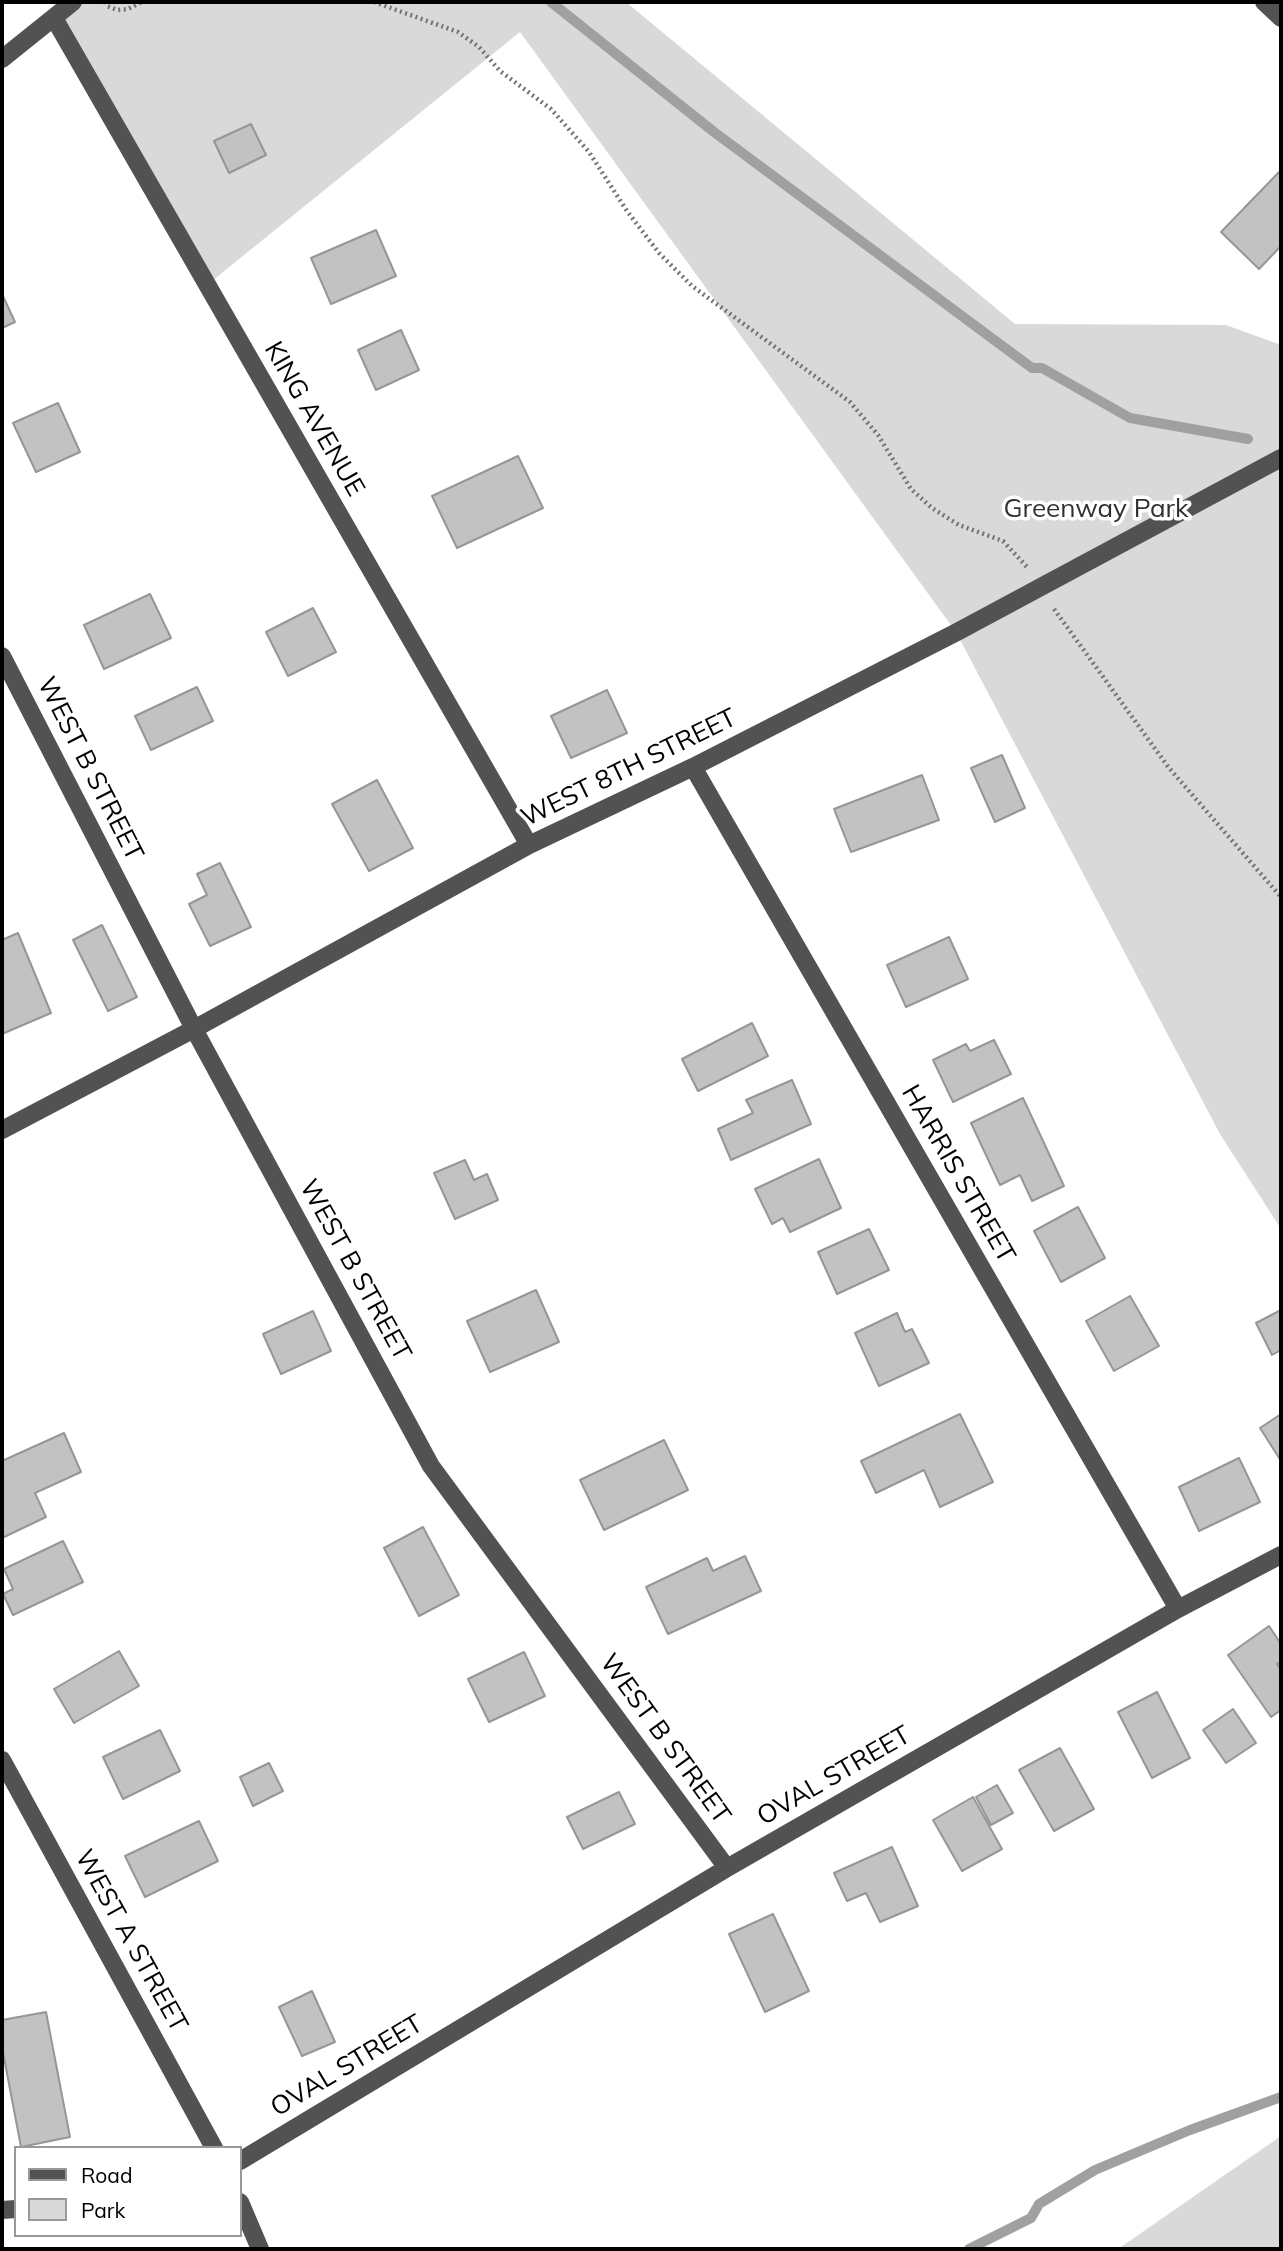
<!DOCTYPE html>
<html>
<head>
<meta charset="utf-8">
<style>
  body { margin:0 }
  #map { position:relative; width:1283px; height:2251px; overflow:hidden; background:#fff; font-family:Mulish,sans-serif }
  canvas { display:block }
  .frame { position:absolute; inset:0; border:4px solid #000; pointer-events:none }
  .legend { position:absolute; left:14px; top:2146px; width:228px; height:91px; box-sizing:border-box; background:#fff; border:2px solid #999; margin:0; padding:9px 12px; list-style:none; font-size:21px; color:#000 }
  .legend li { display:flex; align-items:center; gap:14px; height:35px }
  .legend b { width:35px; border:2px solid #999 }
</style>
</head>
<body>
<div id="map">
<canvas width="1283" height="2251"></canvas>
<div class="frame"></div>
<ul class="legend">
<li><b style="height:9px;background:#525252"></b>Road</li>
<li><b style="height:19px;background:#d9d9d9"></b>Park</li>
</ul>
</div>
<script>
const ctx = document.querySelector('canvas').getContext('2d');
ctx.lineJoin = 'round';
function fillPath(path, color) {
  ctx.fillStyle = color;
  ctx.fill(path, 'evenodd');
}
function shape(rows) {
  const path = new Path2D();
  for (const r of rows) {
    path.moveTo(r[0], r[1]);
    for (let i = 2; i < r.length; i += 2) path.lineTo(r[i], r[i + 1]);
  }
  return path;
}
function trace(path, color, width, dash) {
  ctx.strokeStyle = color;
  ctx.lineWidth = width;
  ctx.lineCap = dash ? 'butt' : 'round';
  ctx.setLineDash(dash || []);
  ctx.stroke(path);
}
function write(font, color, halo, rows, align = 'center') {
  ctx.font = font + ' Mulish,sans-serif';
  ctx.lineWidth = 7;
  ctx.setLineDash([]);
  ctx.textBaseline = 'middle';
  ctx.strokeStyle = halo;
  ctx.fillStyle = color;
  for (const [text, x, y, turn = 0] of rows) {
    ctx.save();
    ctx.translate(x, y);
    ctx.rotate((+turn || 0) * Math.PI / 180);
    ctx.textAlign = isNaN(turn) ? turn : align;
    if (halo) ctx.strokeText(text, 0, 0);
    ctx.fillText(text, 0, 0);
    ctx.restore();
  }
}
fillPath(shape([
  [75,2,626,2,1015,324,1226,325,1281,345,1281,1229,1220,1134,956,632,520,32,207,285,54,18],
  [1281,2136,1281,2249,1118,2249]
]), '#d9d9d9');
trace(shape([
  [551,2,714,132,1032,368,1042,368,1130,418,1248,439],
  [969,2249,1031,2218,1039,2204,1095,2170,1190,2130,1281,2097]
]), '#a0a0a0', 10);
const building = shape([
  [251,124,266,155,229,173,214,141,251,124],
  [1281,170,1281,246,1259,269,1221,232,1281,170],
  [376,230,396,276,331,304,311,258,376,230],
  [2,294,15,322,2,328,2,294],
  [401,330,419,370,376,390,358,350,401,330],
  [58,403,80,452,36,472,13,423,58,403],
  [518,456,543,508,457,548,432,496,518,456],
  [150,594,171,638,104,669,84,625,150,594],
  [313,608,336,652,288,676,266,632,313,608],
  [197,687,213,721,151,750,135,716,197,687],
  [607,690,627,733,571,758,551,716,607,690],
  [1002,755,1025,808,995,822,971,768,1002,755],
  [922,775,939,820,851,852,834,809,922,775],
  [377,780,413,848,369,871,332,804,377,780],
  [220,863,251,927,210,946,189,904,207,895,197,874,220,863],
  [102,925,137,997,108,1011,73,940,102,925],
  [18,933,51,1013,2,1034,2,940,18,933],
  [949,937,968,979,906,1007,887,965,949,937],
  [752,1023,768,1056,698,1091,682,1059,752,1023],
  [994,1040,1011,1074,953,1102,933,1060,966,1044,970,1051,994,1040],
  [792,1080,811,1124,731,1160,718,1129,753,1113,746,1100,792,1080],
  [1023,1098,1064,1186,1032,1201,1020,1175,1000,1185,971,1123,1023,1098],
  [819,1159,841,1208,790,1232,783,1218,772,1224,755,1189,819,1159],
  [465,1160,474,1180,487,1174,498,1200,455,1219,434,1173,465,1160],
  [1078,1207,1105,1258,1061,1282,1034,1231,1078,1207],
  [869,1229,889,1270,837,1294,818,1252,869,1229],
  [536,1290,559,1342,490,1372,467,1321,536,1290],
  [1130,1296,1159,1346,1114,1371,1086,1321,1130,1296],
  [1281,1310,1281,1350,1272,1355,1256,1323,1281,1310],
  [313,1311,331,1351,281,1374,263,1334,313,1311],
  [897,1313,905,1332,912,1329,929,1363,879,1386,855,1333,897,1313],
  [960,1414,993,1482,940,1507,924,1470,876,1493,861,1461,960,1414],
  [1281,1414,1281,1461,1260,1428,1281,1414],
  [64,1433,81,1472,35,1493,46,1517,2,1538,2,1461,64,1433],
  [664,1440,688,1490,604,1530,580,1480,664,1440],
  [1239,1458,1260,1502,1199,1531,1179,1487,1239,1458],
  [423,1527,459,1595,419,1616,384,1548,423,1527],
  [63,1541,83,1582,13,1615,3,1594,13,1589,4,1569,63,1541],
  [745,1556,761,1591,668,1634,646,1587,707,1558,713,1571,745,1556],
  [1269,1626,1281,1644,1281,1662,1277,1664,1281,1670,1281,1710,1271,1717,1228,1655,1269,1626],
  [119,1651,139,1686,74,1723,54,1689,119,1651],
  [524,1652,545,1696,489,1722,468,1679,524,1652],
  [1157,1692,1190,1758,1152,1778,1118,1712,1157,1692],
  [1233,1709,1256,1743,1226,1763,1203,1730,1233,1709],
  [160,1730,180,1771,123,1799,103,1757,160,1730],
  [1060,1748,1094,1809,1054,1831,1019,1770,1060,1748],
  [269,1763,283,1791,253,1806,240,1777,269,1763],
  [997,1785,1013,1813,991,1825,976,1797,997,1785],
  [619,1792,635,1824,583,1849,567,1817,619,1792],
  [973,1797,1002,1849,962,1871,933,1820,973,1797],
  [199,1821,218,1861,145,1897,125,1856,199,1821],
  [892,1847,918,1906,880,1922,866,1893,847,1901,834,1873,892,1847],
  [773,1914,809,1991,765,2012,729,1934,773,1914],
  [312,1991,335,2042,302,2056,279,2007,312,1991],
  [46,2012,70,2137,21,2147,2,2047,2,2020,46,2012]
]);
fillPath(building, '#c2c2c2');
trace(building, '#969696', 2);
trace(shape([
  [105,2,107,6,117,10,128,9,142,2],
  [374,2,458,32,479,47,500,71,551,109,589,152,627,211,659,253,692,286,850,402,878,435,911,489,932,508,959,525,1003,541,1027,567],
  [1054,609,1169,768,1281,897]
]), '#747474', 4.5, [2, 3.5]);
trace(shape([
  [1264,2,1281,18],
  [54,18,529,845],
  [2,59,73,2],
  [2,656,194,1029,431,1466,727,1868],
  [693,767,1178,1609],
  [2,1130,194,1029,529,845,693,767,957,632,1281,458],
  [2,1760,214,2148],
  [240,2161,727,1868,1178,1609,1281,1555],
  [240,2202,260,2249],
  [2,2210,16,2209]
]), '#525252', 18);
write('26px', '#000', '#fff', [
  ["KING AVENUE",314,419,60],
  ["WEST 8TH STREET",629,768,-26],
  ["WEST B STREET",90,769,63],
  ["HARRIS STREET",958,1174,60],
  ["WEST B STREET",355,1270,61],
  ["WEST B STREET",665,1739,54],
  ["OVAL STREET",834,1776,-30],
  ["WEST A STREET",131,1941,61],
  ["OVAL STREET",347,2066,-31]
]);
write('26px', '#303030', '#fff', [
  ["Greenway Park",1096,509]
]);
</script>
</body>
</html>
